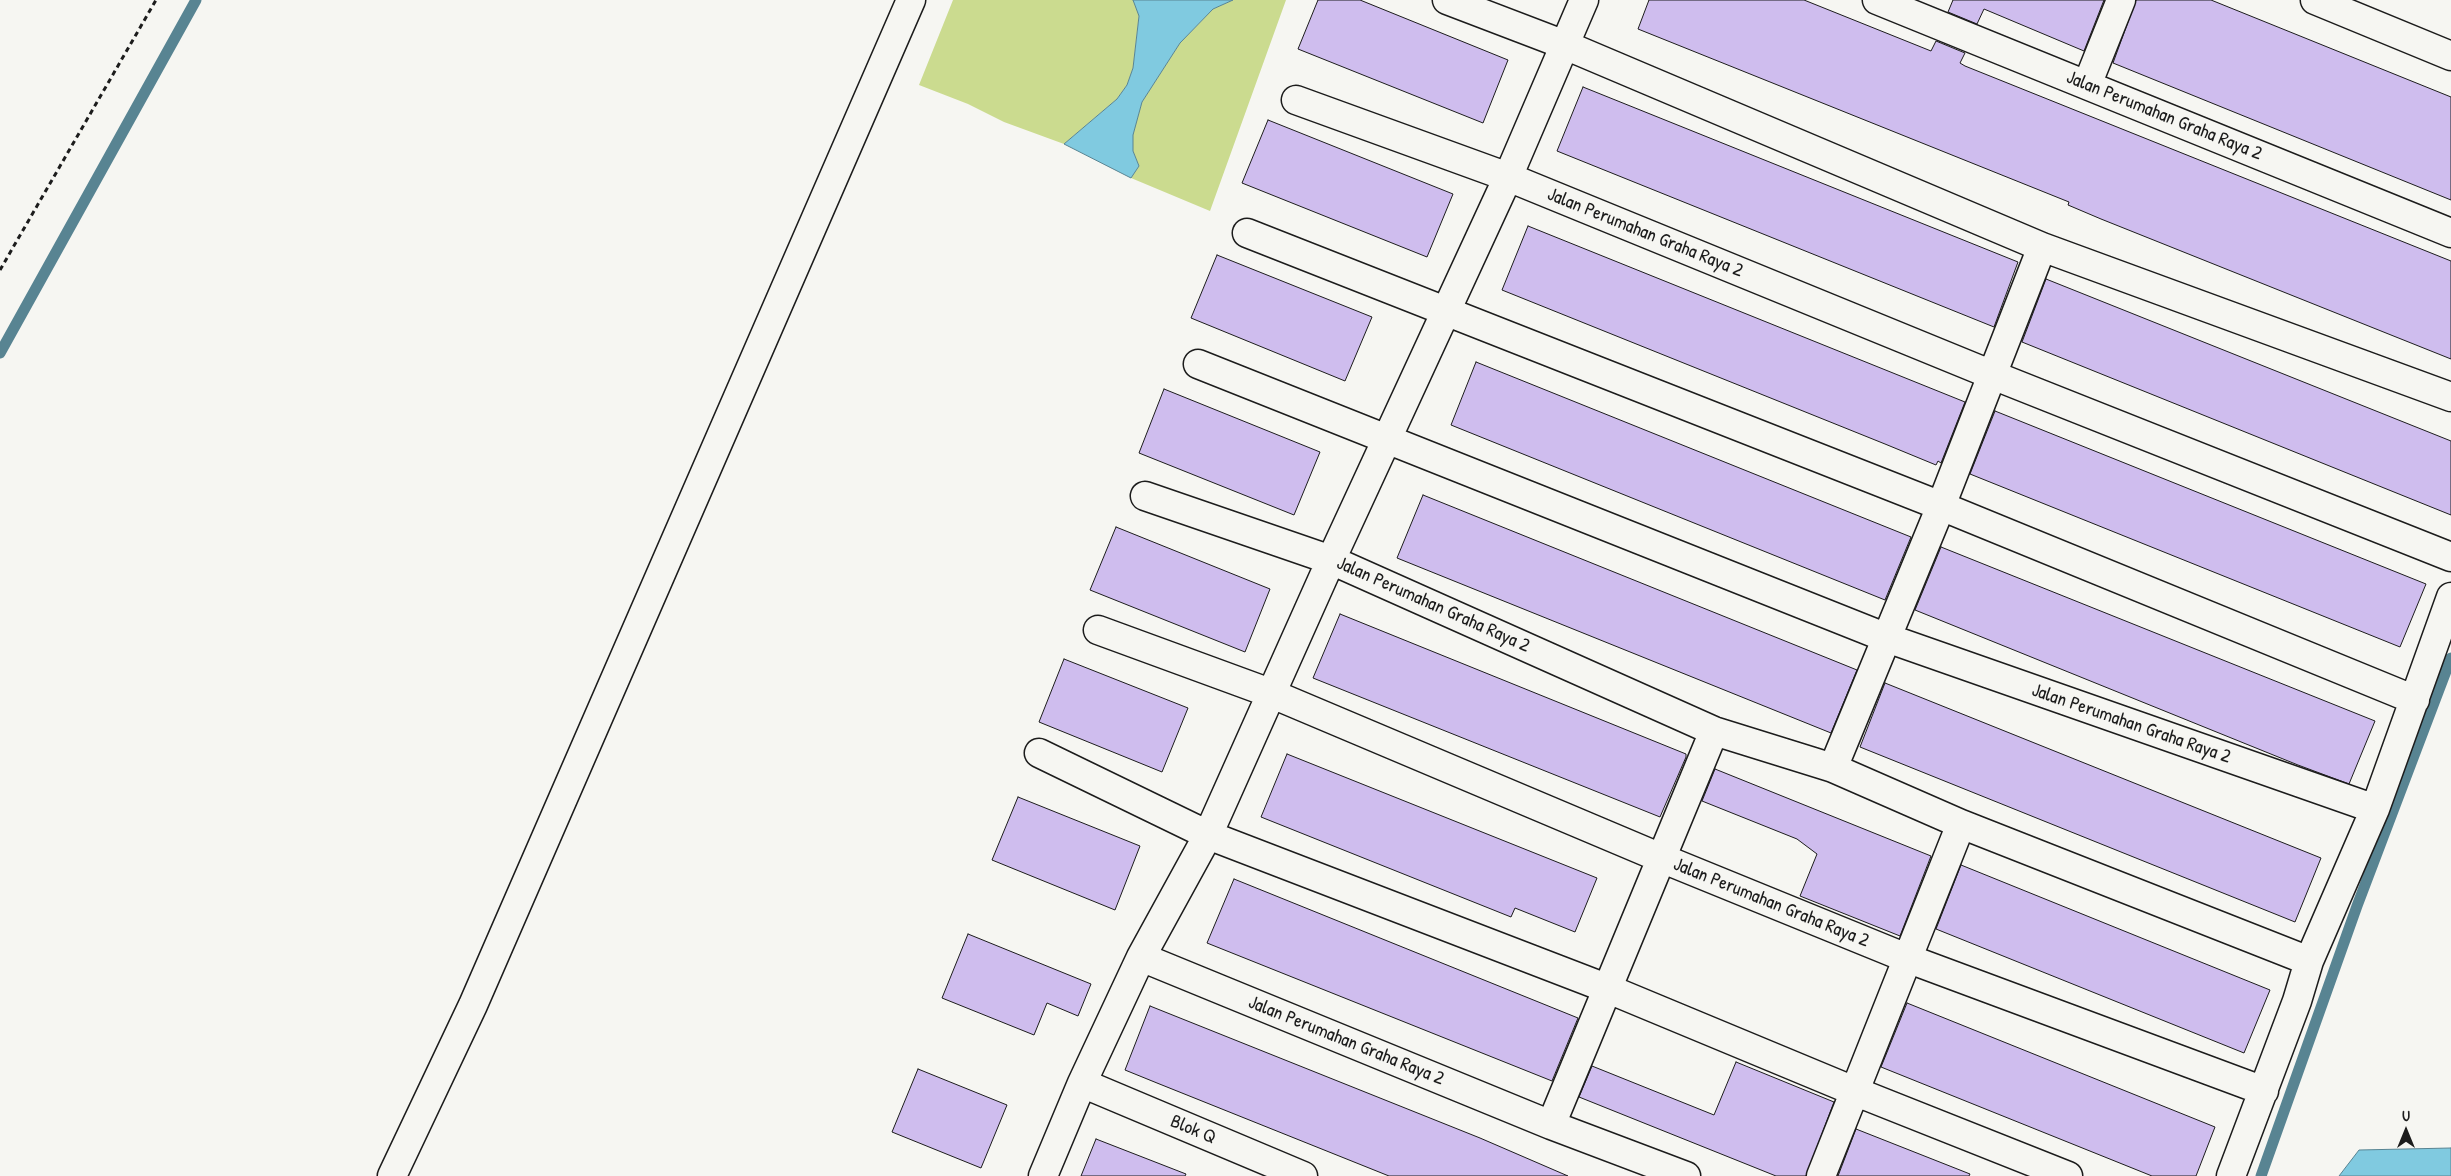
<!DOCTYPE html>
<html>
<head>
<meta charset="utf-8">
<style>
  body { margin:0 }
  #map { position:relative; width:2451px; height:1176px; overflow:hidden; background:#f6f6f2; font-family:"Patrick Hand",sans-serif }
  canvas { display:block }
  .north { position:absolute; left:2381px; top:1106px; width:50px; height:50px; -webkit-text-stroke:4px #f6f6f2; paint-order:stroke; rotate:0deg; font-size:14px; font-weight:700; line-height:20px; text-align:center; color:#1c1c1c }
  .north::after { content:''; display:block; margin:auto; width:18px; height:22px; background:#1c1c1c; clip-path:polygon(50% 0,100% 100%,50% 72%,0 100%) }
</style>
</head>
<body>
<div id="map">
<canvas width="2451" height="1176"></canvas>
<div class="north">U</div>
</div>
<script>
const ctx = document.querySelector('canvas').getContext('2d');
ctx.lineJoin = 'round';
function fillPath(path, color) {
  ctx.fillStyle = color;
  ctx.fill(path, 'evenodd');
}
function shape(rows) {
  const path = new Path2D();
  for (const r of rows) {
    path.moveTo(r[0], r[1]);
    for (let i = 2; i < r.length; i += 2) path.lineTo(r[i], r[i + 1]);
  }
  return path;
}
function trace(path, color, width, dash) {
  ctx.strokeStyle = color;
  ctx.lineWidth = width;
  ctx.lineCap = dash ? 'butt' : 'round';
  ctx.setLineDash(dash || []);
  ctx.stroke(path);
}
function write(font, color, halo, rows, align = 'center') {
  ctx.font = font + ' "Patrick Hand",sans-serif';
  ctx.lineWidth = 4;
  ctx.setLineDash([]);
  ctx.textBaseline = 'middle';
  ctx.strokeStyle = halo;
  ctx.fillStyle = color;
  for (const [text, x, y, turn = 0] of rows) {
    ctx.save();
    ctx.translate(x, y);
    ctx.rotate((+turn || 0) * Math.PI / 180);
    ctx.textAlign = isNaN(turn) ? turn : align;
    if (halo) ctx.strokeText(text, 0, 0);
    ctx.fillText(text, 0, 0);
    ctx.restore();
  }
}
fillPath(shape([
  [953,0,1133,0,1139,15,1133,68,1127,85,1117,99,1064,144,1004,122,968,104,919,85],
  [1233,0,1286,0,1210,211,1131,178,1139,166,1133,151,1133,134,1142,102,1180,43,1213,9]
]), '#cbdb8f');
const water = shape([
  [1133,0,1233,0,1213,9,1180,43,1142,102,1133,135,1133,151,1139,166,1131,178,1064,144,1117,99,1127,85,1133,68,1139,16,1133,0],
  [2451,1148,2451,1176,2339,1176,2359,1150,2451,1148]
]);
fillPath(water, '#80cae0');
trace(water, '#588492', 1);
trace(shape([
  [0,353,196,0],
  [2261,1176,2357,906,2451,658]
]), '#588492', 11);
const building = shape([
  [1318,0,1360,0,1508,60,1483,123,1298,49,1318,0],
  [1649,0,1804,0,1931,51,1936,41,1965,53,1960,63,1965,66,2451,261,2451,359,2101,219,2068,205,2069,202,1638,29,1649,0],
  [1953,0,2104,0,2084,51,1984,9,1977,24,1948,12,1953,0],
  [2136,0,2211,0,2451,97,2451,200,2113,63,2136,0],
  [1583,87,2018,262,1994,327,1557,151,1583,87],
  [1268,120,1453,194,1427,257,1242,183,1268,120],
  [1528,226,1965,402,1941,463,1938,461,1936,465,1885,444,1502,290,1528,226],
  [1217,255,1372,317,1345,381,1191,318,1217,255],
  [2046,279,2451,441,2451,515,2022,342,2046,279],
  [1476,362,1911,537,1885,600,1451,425,1476,362],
  [1164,389,1320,452,1294,515,1139,453,1164,389],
  [1995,411,2426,584,2400,647,1970,474,1995,411],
  [1423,495,1857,670,1831,733,1397,558,1423,495],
  [1116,527,1270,589,1245,652,1090,590,1116,527],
  [1941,547,2375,721,2349,784,2298,765,1915,610,1941,547],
  [1340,614,1686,754,1686,757,1660,817,1313,678,1340,614],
  [1064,659,1188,708,1162,772,1039,722,1064,659],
  [1885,683,2321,858,2295,922,1860,747,1885,683],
  [1287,754,1597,878,1575,932,1515,908,1511,917,1261,817,1287,754],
  [1715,769,1931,856,1900,936,1800,896,1817,854,1797,839,1702,801,1715,769],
  [1018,797,1140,846,1115,910,992,860,1018,797],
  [1961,865,2270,990,2244,1053,1936,929,1961,865],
  [1234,879,1578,1018,1552,1081,1207,943,1234,879],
  [968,934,1091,984,1078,1016,1047,1003,1034,1035,942,998,968,934],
  [1907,1003,2215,1127,2196,1176,2152,1176,1881,1067,1907,1003],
  [1150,1006,1480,1138,1568,1176,1389,1176,1157,1083,1125,1070,1150,1006],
  [1736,1062,1834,1102,1806,1176,1776,1176,1579,1097,1592,1066,1714,1115,1736,1062],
  [918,1069,1007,1105,981,1168,892,1132,918,1069],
  [1856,1129,1970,1174,1969,1176,1838,1176,1856,1129],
  [1096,1139,1186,1174,1185,1176,1081,1176,1096,1139]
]);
fillPath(building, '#cfbdee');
trace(building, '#1c1c1c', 1);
const minor = shape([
  [1447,0,1565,45,2042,247,2451,397],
  [1877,0,2451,233],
  [2315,0,2451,56],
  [2087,85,2121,0],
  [1296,100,1508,177,1990,374,2451,557],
  [1247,233,1941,506,2415,700],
  [1198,364,1887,638,2375,809],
  [1145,496,1331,560,1714,731,1833,768,1961,824,2309,961],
  [1098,630,1270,693,1661,858,1909,959,2264,1091],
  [1039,753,1208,835,1606,988,1854,1091,2068,1176],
  [1833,768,1941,506,2042,247],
  [1141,957,1551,1125,1686,1176],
  [1082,1083,1303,1176],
  [1551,1125,1714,731],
  [392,1176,473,1005,911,0],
  [1043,1176,1082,1083,1141,957,1208,835,1331,560,1508,177,1584,0],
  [1821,1176,1961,824],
  [2231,1176,2297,1001,2309,961,2375,809,2451,597]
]);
trace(minor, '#1c1c1c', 31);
trace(shape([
  [0,270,156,0]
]), '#1c1c1c', 3, [5, 4]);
trace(minor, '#f6f6f2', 28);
write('19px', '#1c1c1c', '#f6f6f2', [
  ["Jalan Perumahan Graha Raya 2",2164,116,22],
  ["Jalan Perumahan Graha Raya 2",1645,233,22],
  ["Jalan Perumahan Graha Raya 2",1433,605,24],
  ["Jalan Perumahan Graha Raya 2",2131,724,19],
  ["Jalan Perumahan Graha Raya 2",1771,903,22],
  ["Jalan Perumahan Graha Raya 2",1346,1041,22],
  ["Blok Q",1193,1130,23]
]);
</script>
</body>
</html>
